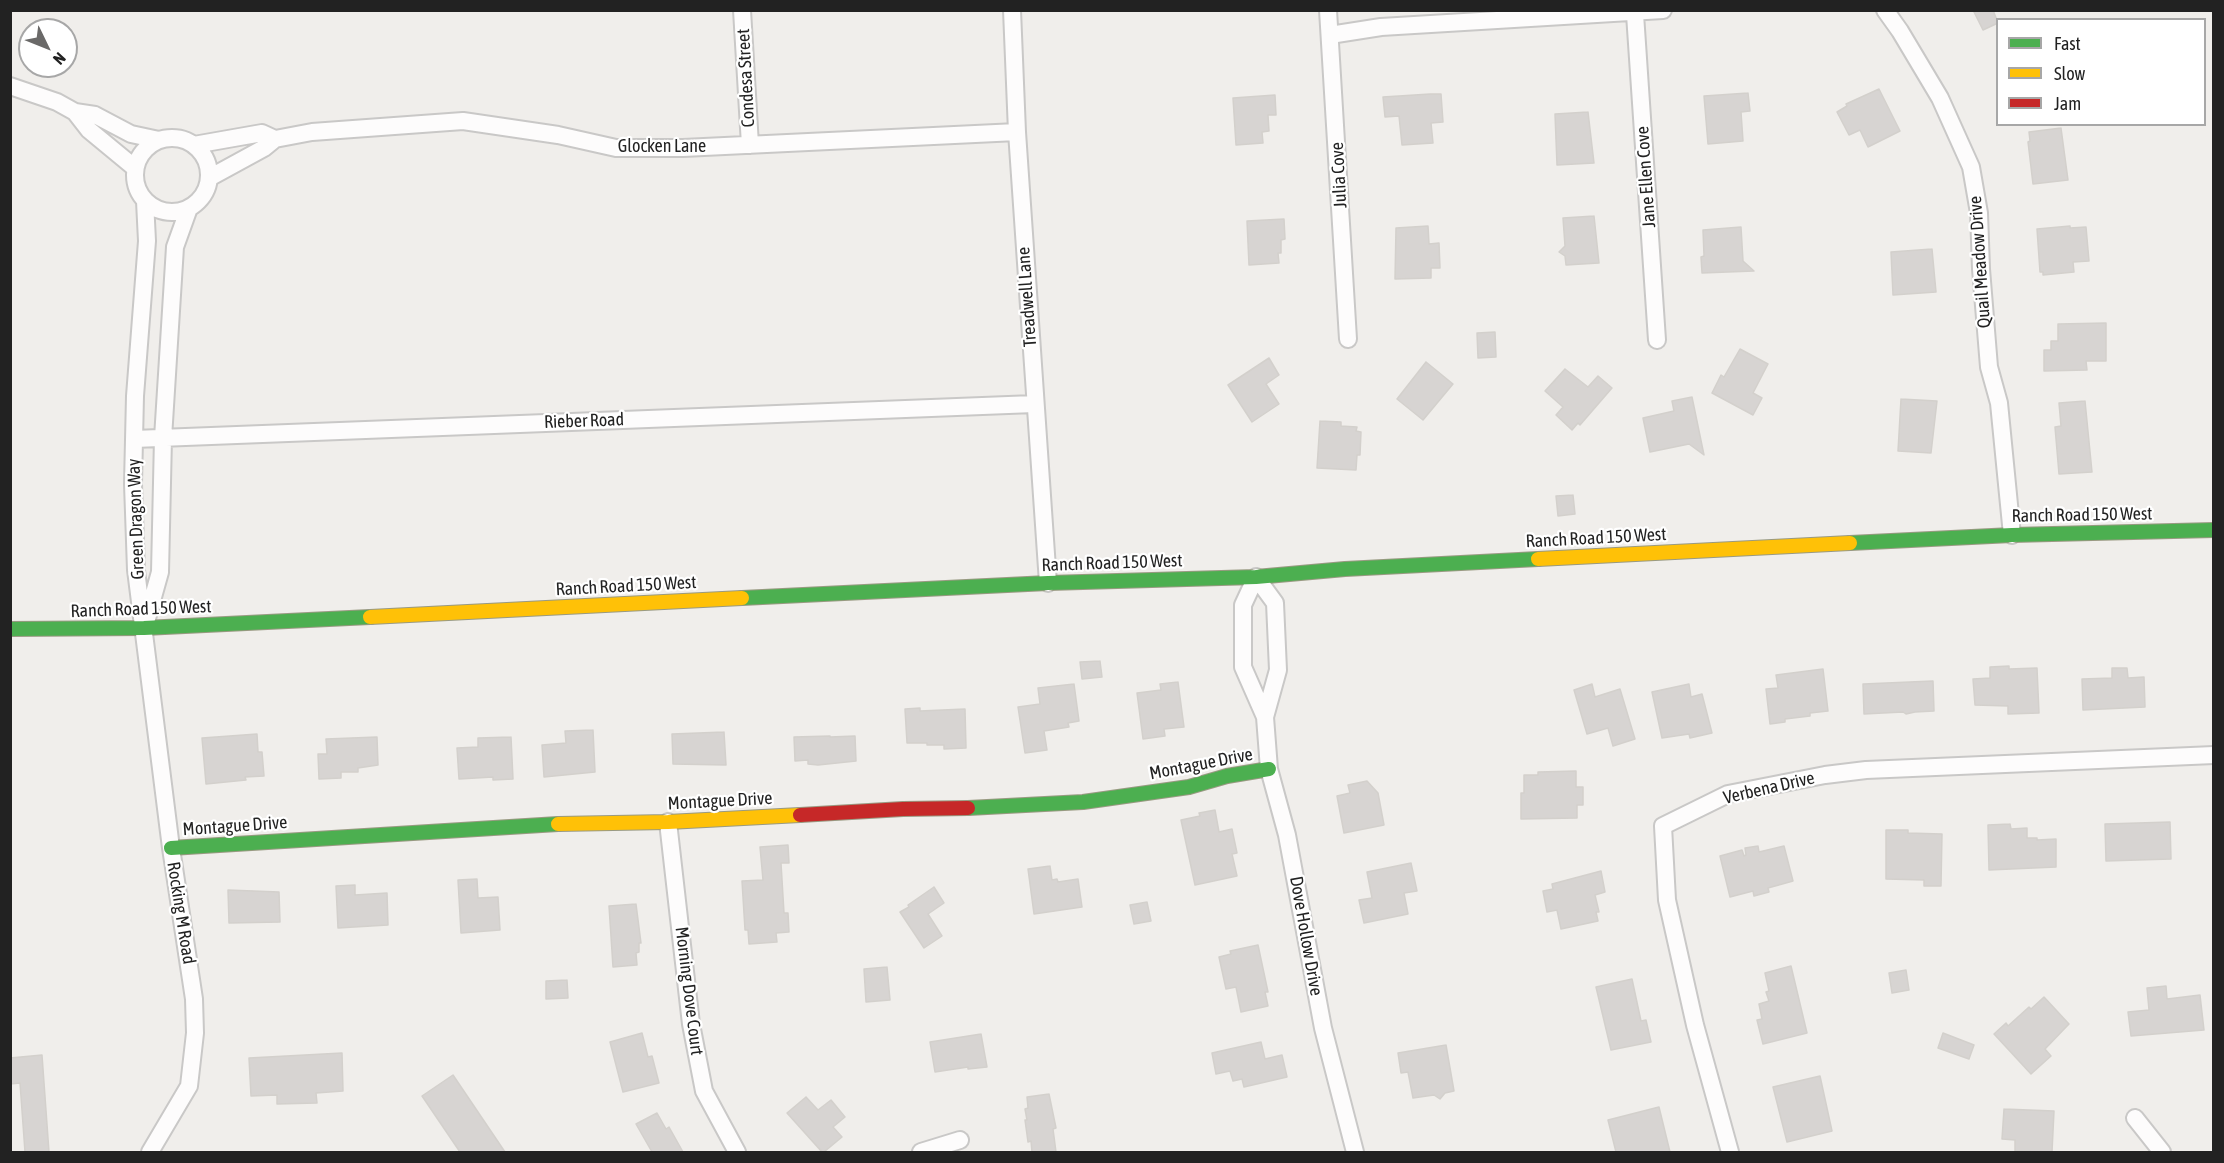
<!DOCTYPE html>
<html>
<head>
<meta charset="utf-8">
<style>
  body { margin:0 }
  #map { position:relative; width:2224px; height:1163px; overflow:hidden; background:#f0eeeb; font-family:"Asap Condensed",sans-serif }
  canvas { display:block }
  .frame { position:absolute; inset:0; border:12px solid #222; pointer-events:none }
  .legend { position:absolute; left:1996px; top:18px; width:210px; height:108px; box-sizing:border-box; background:#fff; border:2px solid #a7a7a7; margin:0; padding:8px 10px; list-style:none; font-size:18px; color:#222 }
  .legend li { display:flex; align-items:center; gap:12px; height:30px }
  .legend b { width:30px; border:2px solid #a7a7a7 }
  .north { position:absolute; left:18px; top:18px; width:60px; height:60px; box-sizing:border-box; background:#fff; border:2px solid #a7a7a7; border-radius:50%; rotate:133deg; font-size:16px; font-weight:700; line-height:24px; text-align:center; color:#222 }
  .north::after { content:''; display:block; margin:auto; width:21px; height:27px; background:#6a6968; clip-path:polygon(50% 0,100% 100%,50% 72%,0 100%) }
</style>
</head>
<body>
<div id="map">
<canvas width="2224" height="1163"></canvas>
<div class="frame"></div>
<ul class="legend">
<li><b style="height:8px;background:#4caf50"></b>Fast</li>
<li><b style="height:8px;background:#ffc107"></b>Slow</li>
<li><b style="height:8px;background:#c62828"></b>Jam</li>
</ul>
<div class="north">N</div>
</div>
<script>
const ctx = document.querySelector('canvas').getContext('2d');
ctx.lineJoin = 'round';
function fillPath(path, color) {
  ctx.fillStyle = color;
  ctx.fill(path, 'evenodd');
}
function shape(rows) {
  const path = new Path2D();
  for (const r of rows) {
    if (r.length === 3) {
      path.moveTo(r[0] + r[2], r[1]);
      path.arc(r[0], r[1], r[2], 0, 2 * Math.PI);
      continue;
    }
    path.moveTo(r[0], r[1]);
    for (let i = 2; i < r.length; i += 2) path.lineTo(r[i], r[i + 1]);
  }
  return path;
}
function trace(path, color, width, dash) {
  ctx.strokeStyle = color;
  ctx.lineWidth = width;
  ctx.lineCap = dash ? 'butt' : 'round';
  ctx.setLineDash(dash || []);
  ctx.stroke(path);
}
function write(font, color, halo, rows, align = 'center') {
  ctx.font = font + ' "Asap Condensed",sans-serif';
  ctx.lineWidth = 4.5;
  ctx.setLineDash([]);
  ctx.textBaseline = 'middle';
  ctx.strokeStyle = halo;
  ctx.fillStyle = color;
  for (const [text, x, y, turn = 0] of rows) {
    ctx.save();
    ctx.translate(x, y);
    ctx.rotate((+turn || 0) * Math.PI / 180);
    ctx.textAlign = isNaN(turn) ? turn : align;
    if (halo) ctx.strokeText(text, 0, 0);
    ctx.fillText(text, 0, 0);
    ctx.restore();
  }
}
const building = shape([
  [1973,10,1993,10,1998,23,1983,30,1973,10],
  [1879,89,1900,131,1868,147,1860,130,1849,135,1837,112,1847,106,1846,104,1879,89],
  [1748,93,1750,111,1741,112,1743,141,1708,144,1704,96,1748,93],
  [1430,94,1441,94,1443,122,1431,123,1433,143,1402,145,1399,116,1385,117,1383,97,1430,94],
  [1275,95,1276,115,1268,115,1269,131,1262,132,1263,143,1236,145,1233,98,1275,95],
  [1588,112,1594,163,1557,165,1555,114,1588,112],
  [2061,128,2068,180,2033,184,2028,142,2030,141,2029,132,2061,128],
  [1594,216,1599,263,1566,265,1565,256,1559,252,1565,246,1563,218,1594,216],
  [1284,219,1285,239,1281,240,1281,253,1278,253,1279,263,1249,265,1247,221,1284,219],
  [1428,226,1429,244,1439,243,1440,268,1431,268,1431,278,1395,279,1396,228,1428,226],
  [2070,226,2070,228,2086,227,2089,261,2073,262,2074,272,2043,275,2043,272,2040,272,2037,229,2070,226],
  [1741,227,1743,261,1754,271,1702,273,1701,257,1704,256,1703,230,1741,227],
  [1932,249,1936,292,1893,295,1891,252,1932,249],
  [2106,323,2106,361,2086,361,2087,370,2044,371,2044,350,2051,350,2051,341,2058,341,2058,324,2106,323],
  [1495,332,1496,357,1478,358,1477,333,1495,332],
  [1740,349,1768,364,1753,393,1762,398,1753,415,1712,393,1721,375,1724,377,1740,349],
  [1269,358,1279,375,1266,384,1279,404,1252,422,1228,385,1269,358],
  [1426,362,1453,384,1423,420,1397,399,1426,362],
  [1565,369,1588,387,1598,376,1612,388,1580,425,1578,423,1572,430,1556,415,1563,407,1545,391,1565,369],
  [1692,397,1704,455,1689,444,1650,452,1643,418,1674,411,1672,401,1692,397],
  [1901,399,1937,401,1931,453,1898,451,1901,399],
  [2085,401,2092,472,2059,474,2055,427,2061,426,2059,403,2085,401],
  [1320,421,1341,422,1341,426,1357,427,1356,431,1361,432,1360,455,1357,455,1356,470,1317,468,1320,421],
  [1573,495,1575,514,1558,516,1556,496,1573,495],
  [1100,661,1102,677,1082,679,1080,662,1100,661],
  [2009,666,2009,669,2037,668,2039,713,2008,714,2008,706,1975,705,1973,679,1990,678,1990,667,2009,666],
  [2112,668,2127,668,2128,678,2144,677,2145,707,2083,710,2082,679,2112,678,2112,668],
  [1823,669,1828,711,1810,713,1810,716,1785,719,1785,722,1770,724,1766,689,1778,688,1776,675,1823,669],
  [1933,681,1934,711,1915,712,1906,714,1903,712,1864,714,1863,684,1933,681],
  [1178,682,1184,727,1164,729,1165,736,1143,739,1137,693,1161,690,1160,684,1178,682],
  [1074,684,1079,721,1068,723,1069,727,1044,731,1047,750,1025,753,1018,707,1040,704,1038,688,1074,684],
  [1592,684,1595,697,1620,689,1635,739,1613,746,1608,728,1587,734,1574,690,1592,684],
  [1689,684,1691,697,1702,694,1712,733,1690,738,1689,734,1662,738,1652,692,1689,684],
  [920,708,920,711,965,709,966,748,944,749,944,745,927,745,927,743,907,743,905,709,920,708],
  [593,730,595,772,544,777,542,745,566,743,565,731,593,730],
  [724,732,726,765,673,764,672,734,724,732],
  [257,734,258,752,262,752,264,776,245,777,246,780,206,784,202,738,257,734],
  [830,736,830,737,855,736,856,761,818,765,808,764,808,760,795,761,794,737,830,736],
  [377,737,378,765,358,768,358,772,341,772,341,778,319,779,318,754,327,754,326,739,377,737],
  [511,737,513,779,493,780,493,777,459,779,457,748,478,747,478,738,511,737],
  [1576,771,1576,787,1583,787,1583,805,1577,805,1577,818,1521,819,1521,793,1524,793,1524,775,1538,775,1538,772,1576,771],
  [1367,781,1378,793,1384,825,1344,833,1337,796,1350,793,1348,785,1367,781],
  [1215,810,1219,832,1232,829,1237,853,1232,854,1237,876,1195,885,1181,820,1200,816,1199,813,1215,810],
  [2170,822,2171,859,2106,861,2105,824,2170,822],
  [2010,824,2011,829,2027,828,2027,838,2037,838,2037,840,2056,839,2056,867,1989,870,1988,825,2010,824],
  [1886,830,1908,830,1908,833,1942,834,1941,886,1924,886,1924,880,1886,879,1886,830],
  [788,845,789,863,781,863,784,913,788,913,789,932,776,933,777,942,749,944,748,930,745,930,742,881,763,880,760,847,788,845],
  [1758,846,1759,852,1784,846,1793,881,1768,888,1769,892,1754,896,1753,891,1730,897,1720,856,1742,850,1744,856,1746,855,1745,848,1758,846],
  [1411,863,1417,891,1404,893,1408,914,1364,923,1359,900,1372,898,1367,872,1411,863],
  [1050,866,1052,880,1057,879,1058,882,1078,879,1082,907,1034,914,1028,869,1050,866],
  [1601,871,1605,892,1595,895,1599,912,1596,912,1598,921,1561,929,1557,910,1547,912,1543,891,1553,889,1552,884,1601,871],
  [477,879,478,898,498,897,500,930,461,933,458,880,477,879],
  [355,885,355,895,387,893,388,925,338,928,336,886,355,885],
  [934,887,944,903,928,914,942,936,924,948,900,912,909,907,908,905,934,887],
  [228,890,279,892,280,922,229,923,228,890],
  [1147,902,1151,921,1134,924,1130,905,1147,902],
  [636,904,641,943,639,943,639,952,636,953,637,965,613,967,609,906,636,904],
  [1258,945,1268,992,1265,992,1268,1006,1241,1012,1236,987,1226,989,1219,957,1231,954,1230,951,1258,945],
  [1791,966,1807,1033,1763,1044,1757,1020,1762,1019,1759,1004,1769,1001,1766,992,1769,991,1765,973,1791,966],
  [887,967,890,1000,866,1002,864,969,887,967],
  [1906,970,1909,990,1892,993,1889,973,1906,970],
  [1632,979,1641,1021,1646,1020,1651,1042,1611,1050,1596,987,1632,979],
  [567,980,568,998,546,999,546,981,567,980],
  [2166,986,2167,999,2200,995,2204,1030,2131,1036,2128,1012,2149,1010,2147,988,2166,986],
  [2044,997,2069,1024,2045,1049,2051,1056,2031,1074,1994,1034,2006,1023,2008,1026,2029,1007,2031,1009,2044,997],
  [642,1033,648,1057,652,1056,659,1083,623,1092,610,1042,642,1033],
  [1943,1033,1974,1045,1969,1059,1938,1048,1943,1033],
  [981,1034,987,1067,968,1069,968,1067,935,1072,930,1042,981,1034],
  [1261,1042,1265,1059,1282,1055,1287,1077,1244,1087,1242,1079,1233,1081,1230,1071,1216,1074,1212,1053,1261,1042],
  [1446,1045,1454,1091,1445,1093,1440,1099,1434,1095,1413,1098,1408,1072,1401,1073,1398,1053,1446,1045],
  [342,1053,343,1091,316,1093,317,1103,277,1104,277,1095,251,1096,249,1058,342,1053],
  [42,1055,49,1152,25,1152,20,1083,10,1084,10,1058,42,1055],
  [453,1075,505,1152,460,1152,422,1096,453,1075],
  [1820,1076,1832,1131,1787,1142,1773,1087,1820,1076],
  [1049,1094,1056,1128,1053,1129,1056,1152,1032,1152,1031,1141,1028,1142,1025,1120,1027,1120,1025,1109,1028,1108,1027,1097,1049,1094],
  [806,1097,818,1110,831,1100,845,1117,833,1127,842,1137,824,1152,822,1152,787,1113,806,1097],
  [1659,1107,1670,1152,1616,1152,1608,1120,1659,1107],
  [2004,1109,2054,1111,2052,1152,2015,1151,2015,1140,2002,1139,2004,1109],
  [657,1113,666,1129,669,1127,683,1152,652,1152,636,1124,657,1113]
]);
fillPath(building, '#d7d4d2');
trace(building, '#d3d0cc', 1.5);
const street = shape([
  [742,10,750,145],
  [1012,10,1017,132,1048,583],
  [1328,10,1348,339],
  [1885,10,1900,31,1940,98,1971,167,1979,213,1981,269,1989,367,1999,403,2012,535],
  [1635,14,1657,340],
  [1330,35,1381,27,1663,10],
  [10,86,57,102,75,112,89,130,135,168],
  [75,112,95,115,131,134,159,140],
  [172,175,37],
  [194,145,262,133,275,139],
  [209,178,264,148,275,139,312,132,463,121,558,135,616,148,683,148,1017,132],
  [145,201,147,241,135,396,133,484,136,570,171,848,194,999,195,1033,189,1086,150,1152],
  [134,439,1034,404],
  [146,622,160,572,163,438,175,247,189,208],
  [1265,717,1278,670,1275,603,1256,577,1243,605,1243,667,1265,717,1269,769,1287,835,1323,1028,1355,1152],
  [668,822,691,1024,704,1091,737,1152],
  [2135,1118,2162,1152],
  [921,1152,960,1140],
  [1730,1152,1695,1025,1667,900,1663,826,1728,794,1825,775,1866,770,2214,755]
]);
const fast = shape([
  [1850,543,2012,535,2214,530],
  [742,598,1048,583,1256,577,1345,569,1538,559],
  [10,629,144,628,370,617],
  [968,808,1083,802,1189,787,1227,776,1269,769],
  [171,848,558,824]
]);
const slow = shape([
  [1538,559,1850,543],
  [370,617,742,598],
  [558,824,668,822,800,815]
]);
const jam = shape([
  [800,815,903,809,968,808]
]);
trace(street, '#c9c8c7', 20);
trace(fast, '#999a82', 16);
trace(slow, '#999a82', 16);
trace(jam, '#999a82', 16);
trace(street, '#fdfcfc', 16);
trace(fast, '#4caf50', 14);
trace(slow, '#ffc107', 14);
trace(jam, '#c62828', 14);
write('18px', '#222', '#fff', [
  ["Condesa Street",746,78,-93],
  ["Glocken Lane",662,146],
  ["Julia Cove",1339,175,-93],
  ["Jane Ellen Cove",1646,177,-94],
  ["Quail Meadow Drive",1980,262,-94],
  ["Treadwell Lane",1027,297,-94],
  ["Rieber Road",584,421,-2],
  ["Ranch Road 150 West",2082,515,-1],
  ["Green Dragon Way",136,519,-92],
  ["Ranch Road 150 West",1596,538,-3],
  ["Ranch Road 150 West",1112,563,-2],
  ["Ranch Road 150 West",626,586,-3],
  ["Ranch Road 150 West",141,609,-2],
  ["Montague Drive",1201,764,-11],
  ["Verbena Drive",1769,788,-13],
  ["Montague Drive",720,801,-3],
  ["Montague Drive",235,826,-4],
  ["Rocking M Road",181,913,81],
  ["Dove Hollow Drive",1306,936,80],
  ["Morning Dove Court",689,991,83]
]);
</script>
</body>
</html>
